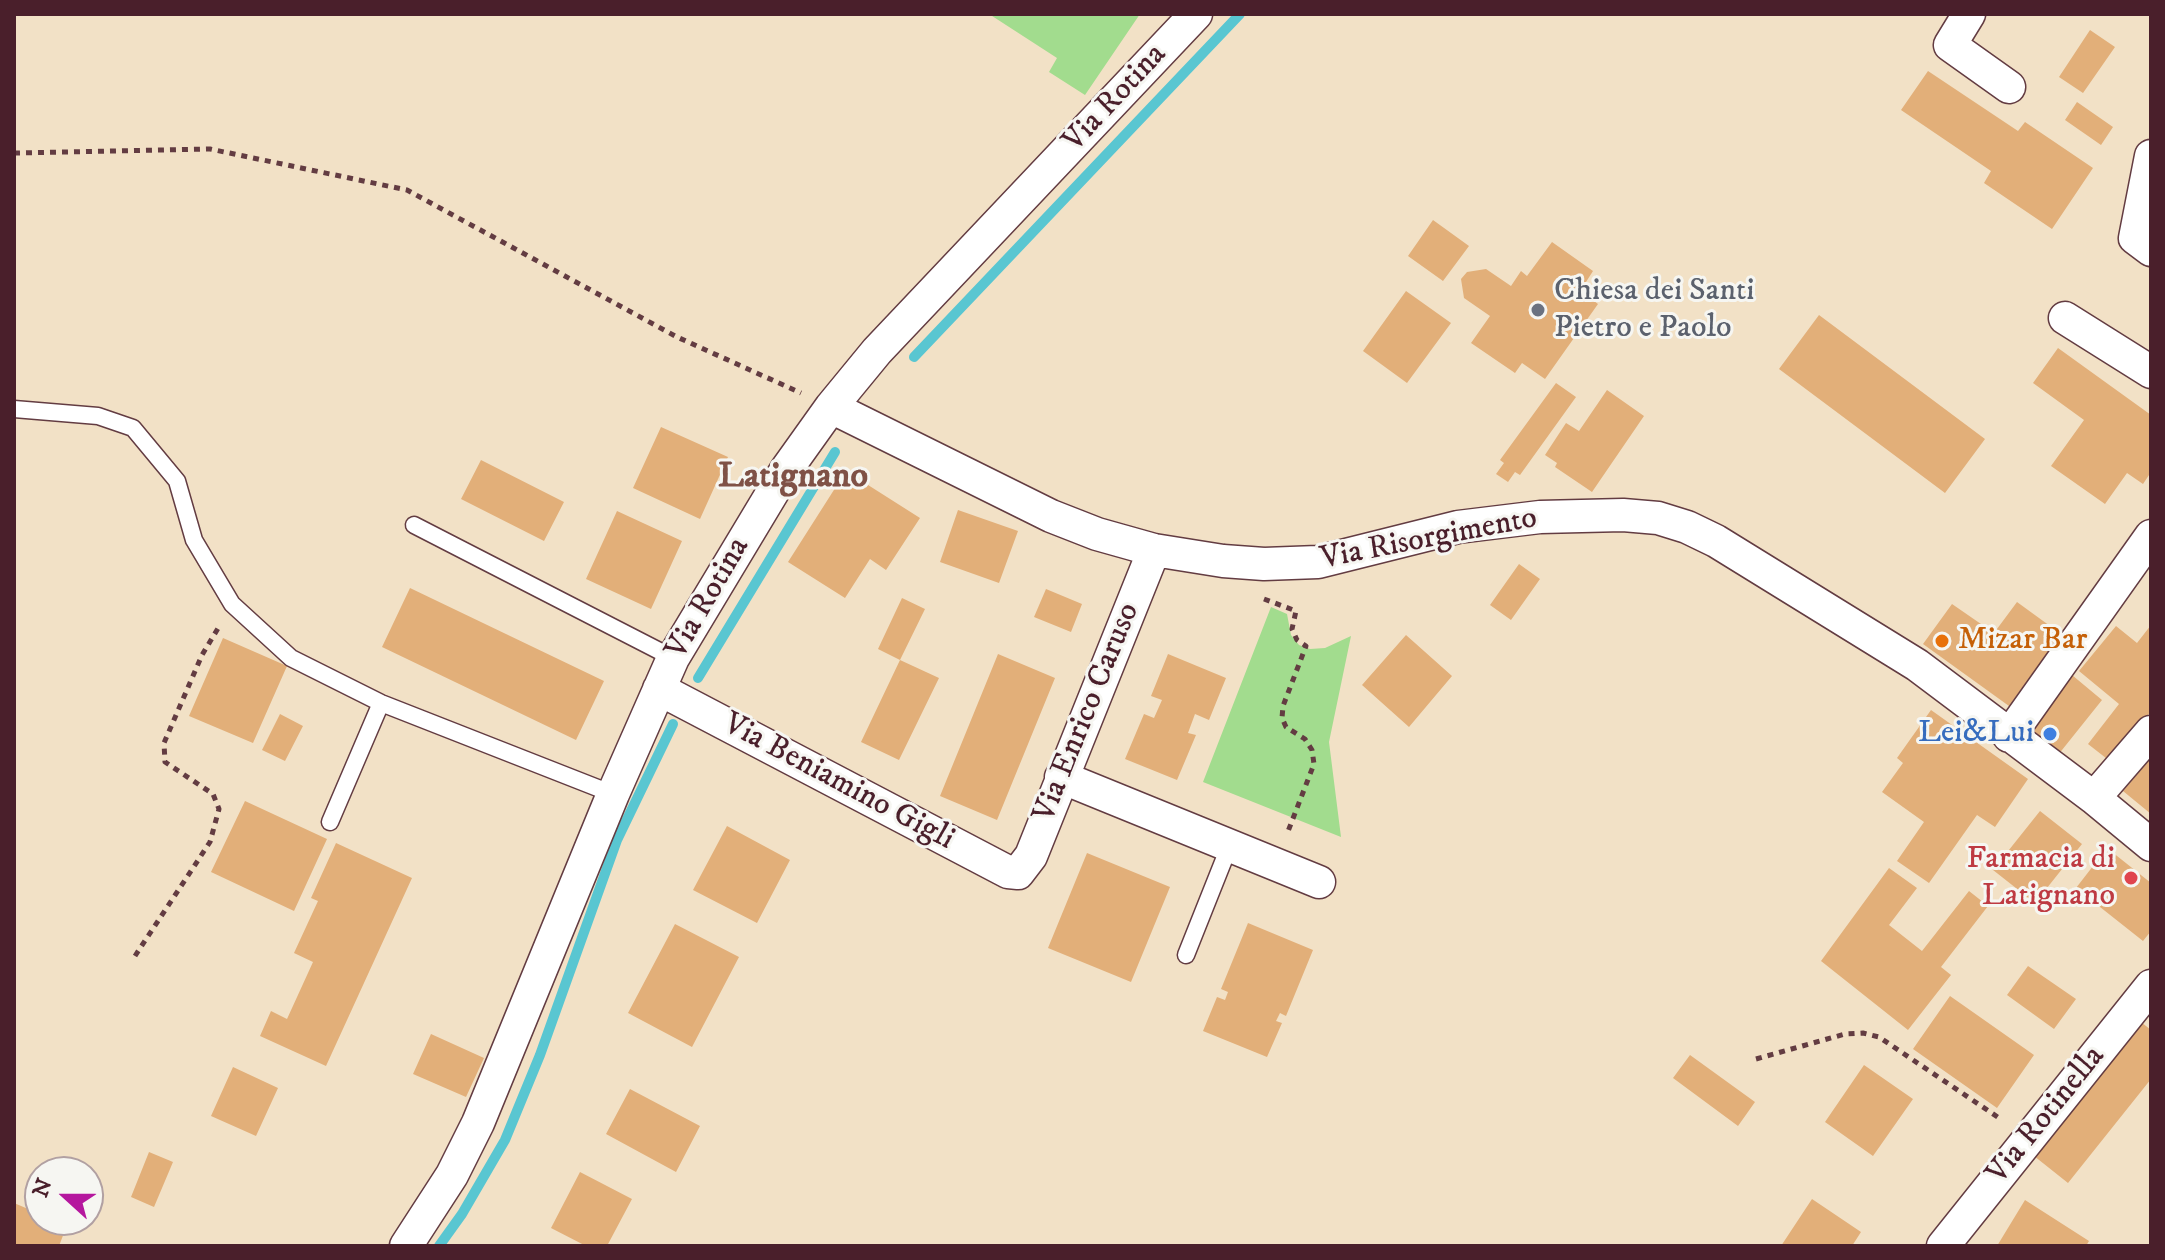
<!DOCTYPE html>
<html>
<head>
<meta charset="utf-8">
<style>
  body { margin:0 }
  #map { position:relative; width:2165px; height:1260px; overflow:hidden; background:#f2e1c6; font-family:"IM FELL DW Pica",serif }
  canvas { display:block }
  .frame { position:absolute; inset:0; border:16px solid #4a1f2b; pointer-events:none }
  .north { position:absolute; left:24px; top:1156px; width:80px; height:80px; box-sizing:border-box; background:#f6f6f2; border:2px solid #b1a0a2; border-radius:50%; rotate:291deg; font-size:22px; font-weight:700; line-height:32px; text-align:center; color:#4a1f2b }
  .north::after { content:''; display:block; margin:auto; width:28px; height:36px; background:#b5179e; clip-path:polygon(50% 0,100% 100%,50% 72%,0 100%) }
</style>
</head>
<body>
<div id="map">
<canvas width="2165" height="1260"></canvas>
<div class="frame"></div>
<div class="north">N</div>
</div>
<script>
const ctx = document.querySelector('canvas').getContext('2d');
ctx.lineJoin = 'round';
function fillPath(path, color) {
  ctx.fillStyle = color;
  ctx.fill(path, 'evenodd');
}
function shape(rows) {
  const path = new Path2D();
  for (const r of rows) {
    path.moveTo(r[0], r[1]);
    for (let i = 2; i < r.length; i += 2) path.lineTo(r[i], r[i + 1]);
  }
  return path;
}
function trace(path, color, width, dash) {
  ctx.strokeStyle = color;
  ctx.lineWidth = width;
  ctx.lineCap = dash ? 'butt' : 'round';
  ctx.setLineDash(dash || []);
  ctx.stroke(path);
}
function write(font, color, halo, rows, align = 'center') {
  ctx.font = font + ' "IM FELL DW Pica",serif';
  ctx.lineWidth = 6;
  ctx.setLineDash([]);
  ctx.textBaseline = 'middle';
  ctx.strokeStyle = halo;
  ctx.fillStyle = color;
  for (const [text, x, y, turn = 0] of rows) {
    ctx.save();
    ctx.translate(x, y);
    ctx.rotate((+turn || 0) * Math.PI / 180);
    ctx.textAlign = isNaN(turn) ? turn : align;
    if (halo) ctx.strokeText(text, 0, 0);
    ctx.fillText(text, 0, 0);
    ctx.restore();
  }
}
fillPath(shape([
  [989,14,1140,14,1085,95,1049,72,1057,58],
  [1271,607,1287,614,1291,635,1299,645,1310,649,1325,648,1351,636,1329,742,1341,837,1203,782]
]), '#a2dc8e');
trace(shape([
  [914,357,1240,14],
  [698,678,835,452],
  [439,1246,462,1214,505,1140,540,1055,617,840,673,724]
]), '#59c6d1', 10);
fillPath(shape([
  [2090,30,2115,47,2083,93,2059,77],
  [1928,71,2018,131,2025,122,2093,168,2052,229,1984,183,1991,171,1901,110],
  [2077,102,2113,127,2101,145,2065,120],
  [1433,220,1469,246,1443,281,1408,256],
  [1552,242,1593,271,1586,282,1596,289,1590,298,1598,304,1545,379,1522,363,1515,373,1471,343,1490,316,1464,298,1461,279,1467,272,1486,269,1511,286,1521,271,1527,276],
  [1406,291,1451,323,1407,383,1363,351],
  [1819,315,1985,439,1945,493,1779,369],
  [2058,348,2151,415,2151,472,2143,484,2127,473,2105,504,2051,466,2084,420,2033,383],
  [1556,383,1576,397,1520,475,1515,472,1508,482,1496,474,1504,463,1500,460],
  [1607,390,1644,416,1592,492,1555,467,1557,463,1545,455,1566,423,1579,431],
  [661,427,728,457,700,519,633,488],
  [481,460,564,502,544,541,461,499],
  [846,471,920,518,886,570,870,559,845,598,788,562],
  [958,510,1018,531,999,583,940,562],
  [617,511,682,541,651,609,586,579],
  [1519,564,1540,579,1511,620,1490,605],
  [410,588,604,681,576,740,382,647],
  [1046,589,1082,604,1071,632,1034,617],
  [902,598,925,609,900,660,878,649],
  [2017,602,2061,634,2009,706,1923,644,1952,604,1994,633],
  [2151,625,2151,711,2111,762,2088,744,2119,704,2079,671,2116,626,2137,643],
  [1406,635,1452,676,1409,727,1362,685],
  [223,638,287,666,253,743,189,716],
  [998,654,1055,678,997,820,940,796],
  [1168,654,1226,678,1209,720,1195,714,1188,733,1196,735,1177,780,1125,759,1144,714,1154,718,1162,700,1151,696],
  [900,660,939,678,899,760,861,742],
  [2072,675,2102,700,2058,755,2027,730],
  [1931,710,2028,779,1995,827,1977,815,1929,883,1897,861,1924,822,1882,792,1903,763,1897,758],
  [280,714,303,726,285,761,262,750],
  [2151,758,2151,814,2123,791],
  [245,801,327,839,294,911,211,872],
  [2040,811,2082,844,2035,903,1993,870],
  [727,826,790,860,757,923,693,890],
  [336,843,412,878,326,1066,260,1036,271,1011,287,1019,313,962,294,953,318,901,311,898],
  [2107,848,2151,883,2151,931,2143,941,2076,888],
  [1087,853,1170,887,1131,982,1048,948],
  [1889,868,1917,888,1889,925,1922,951,1969,891,1988,906,1941,967,1951,975,1908,1030,1821,961],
  [1248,923,1313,950,1286,1016,1280,1013,1276,1021,1282,1023,1267,1057,1203,1031,1217,997,1225,1000,1228,992,1221,989],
  [675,924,739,957,692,1047,628,1013],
  [2028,966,2076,999,2054,1029,2007,995],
  [1950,996,2034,1055,1997,1108,1913,1049],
  [2136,1018,2151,1030,2151,1079,2068,1183,2029,1152],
  [431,1034,484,1058,466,1097,413,1074],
  [1690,1055,1755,1102,1738,1126,1673,1078],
  [1864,1065,1913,1099,1873,1156,1825,1122],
  [233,1067,278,1088,256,1136,211,1116],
  [630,1089,700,1126,676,1172,606,1134],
  [149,1152,173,1162,154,1207,131,1197],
  [580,1172,632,1199,607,1246,586,1246,551,1228],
  [1812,1199,1861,1232,1852,1246,1781,1246],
  [2025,1200,2089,1241,2086,1246,1997,1246],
  [14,1203,40,1214,40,1220,56,1220,67,1225,59,1246,14,1246]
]), '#e2af79');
const service = shape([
  [14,409,98,416,133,428,177,481,194,540,232,604,291,658,381,703,613,794],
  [414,525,673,658],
  [330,822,381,703],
  [1186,955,1229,847]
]);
const minor = shape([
  [1969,14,1950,45,2009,87],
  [2151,156,2135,238,2151,250],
  [2065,318,2151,372],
  [831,407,1051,516,1097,534,1154,550,1223,561,1264,564,1318,562,1458,527,1540,517,1623,515,1658,518,1687,527,1716,541,1917,665,2094,798,2151,845],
  [659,689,1008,872,1018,873,1031,856,1154,550],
  [2009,736,2151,536],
  [1061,777,1319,882],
  [2094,798,2151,732],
  [406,1246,452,1175,478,1123,613,794,673,658,786,470,831,407,877,351,1196,14],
  [1943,1246,2151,986]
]);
trace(service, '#633c42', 19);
trace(minor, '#633c42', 35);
trace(shape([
  [14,153,210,149,407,190,677,337,801,393],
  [1264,599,1296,611,1292,629,1297,640,1306,646,1283,706,1282,718,1286,727,1305,739,1312,750,1314,764,1287,834],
  [135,956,210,842,219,809,213,794,165,762,164,743,202,655,220,625],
  [1756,1059,1845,1034,1863,1033,1879,1037,2002,1120]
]), '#633c42', 5, [6, 6]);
trace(service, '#fff', 16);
trace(minor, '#fff', 32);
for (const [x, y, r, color] of [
  [1538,310,8,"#6b7280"],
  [1942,641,8,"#e8710a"],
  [2050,734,8,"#3f7fe0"],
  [2131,878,8,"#e0444e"]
]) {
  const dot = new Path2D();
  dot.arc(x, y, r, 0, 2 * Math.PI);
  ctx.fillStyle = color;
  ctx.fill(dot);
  trace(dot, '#f6f6f2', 3);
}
write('32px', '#4a1f2b', '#f6f6f2', [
  ["Via Rotina",1116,99,-47],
  ["Via Risorgimento",1429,540,-11],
  ["Via Rotina",709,599,-60],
  ["Via Enrico Caruso",1088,713,-68],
  ["Via Beniamino Gigli",838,783,28],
  ["Via Rotinella",2047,1116,-51]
]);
write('32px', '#5b616d', '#f6f6f2', [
  ["Chiesa dei Santi",1554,292],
  ["Pietro e Paolo",1554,329]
], 'left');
write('32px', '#c56008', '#f6f6f2', [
  ["Mizar Bar",1958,641]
], 'left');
write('32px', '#366cbe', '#f6f6f2', [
  ["Lei&Lui",2034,734]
], 'right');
write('32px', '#be3a42', '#f6f6f2', [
  ["Farmacia di",2115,860],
  ["Latignano",2115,897]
], 'right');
write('bold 36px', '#7f5146', '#f6f6f2', [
  ["Latignano",793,479]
]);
</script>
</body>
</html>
